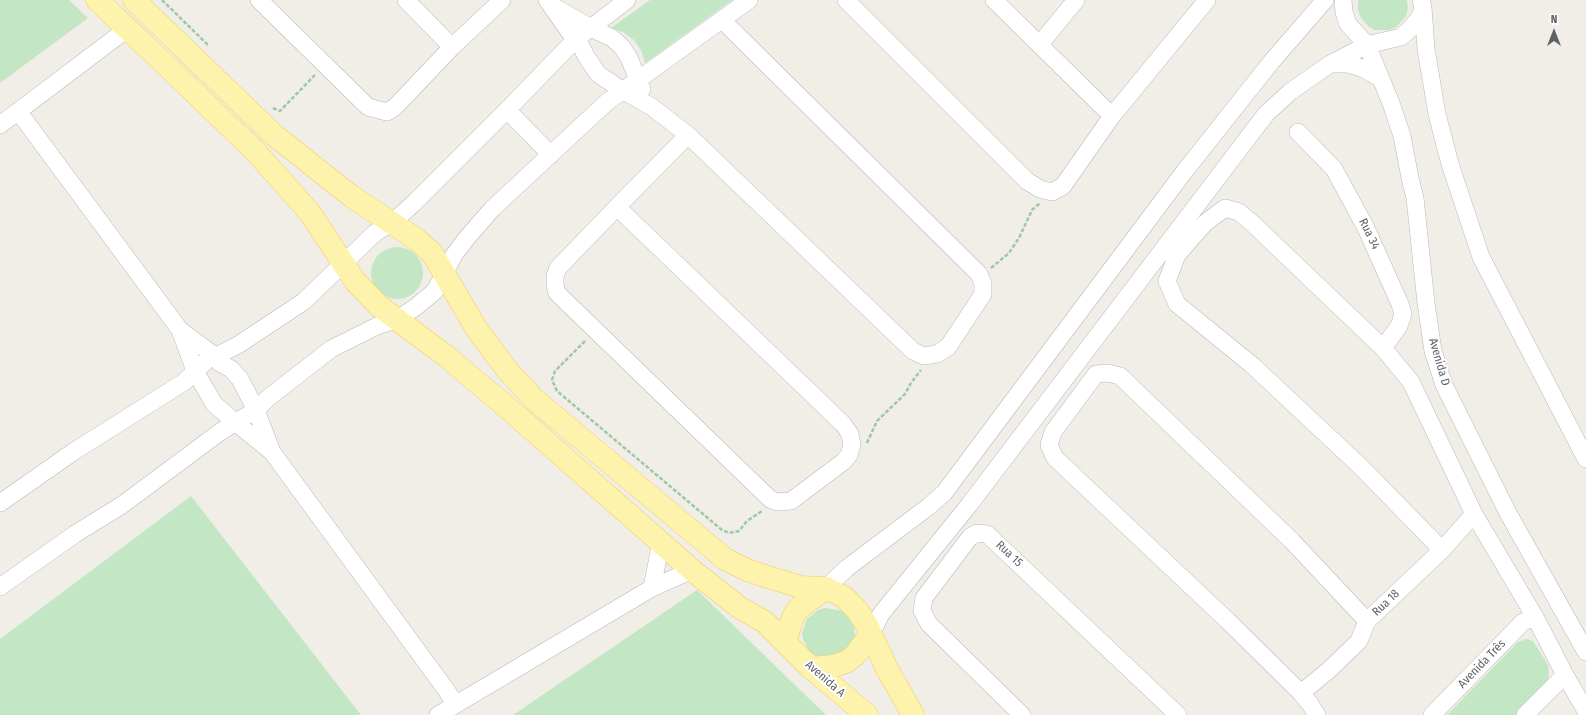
<!DOCTYPE html>
<html>
<head>
<meta charset="utf-8">
<style>
  body { margin:0 }
  #map { position:relative; width:1586px; height:715px; overflow:hidden; background:#f0eee6; font-family:"Fira Sans Condensed",sans-serif }
  canvas { display:block }
  .north { position:absolute; left:1534px; top:12px; width:40px; height:40px; -webkit-text-stroke:3px #fff; paint-order:stroke; rotate:0deg; font-size:11px; font-weight:700; line-height:16px; text-align:center; color:#5e6166 }
  .north::after { content:''; display:block; margin:auto; width:14px; height:18px; background:#5e6166; clip-path:polygon(50% 0,100% 100%,50% 72%,0 100%) }
</style>
</head>
<body>
<div id="map">
<canvas width="1586" height="715"></canvas>
<div class="north">N</div>
</div>
<script>
const ctx = document.querySelector('canvas').getContext('2d');
ctx.lineJoin = 'round';
function fillPath(path, color) {
  ctx.fillStyle = color;
  ctx.fill(path, 'evenodd');
}
function shape(rows) {
  const path = new Path2D();
  for (const r of rows) {
    if (r.length === 3) {
      path.moveTo(r[0] + r[2], r[1]);
      path.arc(r[0], r[1], r[2], 0, 2 * Math.PI);
      continue;
    }
    path.moveTo(r[0], r[1]);
    for (let i = 2; i < r.length; i += 2) path.lineTo(r[i], r[i + 1]);
  }
  return path;
}
function trace(path, color, width, dash) {
  ctx.strokeStyle = color;
  ctx.lineWidth = width;
  ctx.lineCap = dash ? 'butt' : 'round';
  ctx.setLineDash(dash || []);
  ctx.stroke(path);
}
function write(font, color, halo, rows, align = 'center') {
  ctx.font = font + ' "Fira Sans Condensed",sans-serif';
  ctx.lineWidth = 4;
  ctx.setLineDash([]);
  ctx.textBaseline = 'middle';
  ctx.strokeStyle = halo;
  ctx.fillStyle = color;
  for (const [text, x, y, turn = 0] of rows) {
    ctx.save();
    ctx.translate(x, y);
    ctx.rotate((+turn || 0) * Math.PI / 180);
    ctx.textAlign = isNaN(turn) ? turn : align;
    if (halo) ctx.strokeText(text, 0, 0);
    ctx.fillText(text, 0, 0);
    ctx.restore();
  }
}
fillPath(shape([
  [0,0,69,0,88,18,0,83],
  [650,0,732,0,645,63,641,50,634,40,623,32,611,28],
  [1358,0,1407,0,1408,8,1406,16,1396,27,1390,30,1374,30,1368,26,1360,16,1358,10],
  [397,273,26],
  [191,496,361,715,0,715,0,639],
  [697,590,826,715,513,715],
  [825,608,839,610,846,614,854,625,855,637,850,649,821,659,809,651,803,639,802,633,807,619,818,610],
  [1526,639,1533,641,1548,665,1549,674,1548,682,1516,715,1447,715,1518,642]
]), '#c3e7c4');
const minor = shape([
  [259,0,368,107,387,112,395,107,452,47,502,0],
  [406,0,452,47],
  [547,0,575,40,581,46,586,56,598,74,622,90,652,107,688,135,913,351,924,356,937,354,948,347,983,294,983,284,979,274,722,20],
  [846,0,1027,181,1040,189,1052,192,1063,186,1112,116,1207,0],
  [994,0,1112,116],
  [1343,0,1344,12,1348,24,1367,45,1391,103,1402,136,1410,178,1415,198,1426,303,1433,351,1444,385,1508,513,1586,652],
  [1423,7,1426,49,1437,114,1450,164,1481,257,1586,459],
  [556,8,591,28,612,38,622,47,629,58,642,89],
  [1040,44,1076,0],
  [1331,64,1348,64,1362,68,1380,78],
  [507,110,551,155],
  [18,111,180,330,215,356,220,363,231,369,240,379,256,410,272,452,447,691,455,704],
  [0,125,127,29],
  [1298,132,1334,169,1366,228,1400,304,1403,314,1399,326,1383,348],
  [617,207,843,424,850,434,852,445,849,455,843,462,791,501,777,502,770,499,557,293,555,285,555,276,558,268,617,207,688,135],
  [180,330,195,371,214,404,236,423,272,452],
  [0,503,73,452,184,382,206,361,238,345,303,302,375,233,393,222,414,203,507,110,575,40,627,0],
  [1442,550,1361,467,1252,365,1177,304,1167,281,1177,255,1205,223,1225,208,1239,212,1252,223,1383,348,1411,382,1474,514,1535,617,1565,675,1586,711],
  [0,587,75,534,122,505,220,432,256,410,268,398,331,349,377,326,398,319,417,306,435,291,454,255,466,239,492,209,607,102,749,0],
  [652,588,661,542],
  [826,588,847,568,928,507,944,493,1184,172,1272,61,1325,0],
  [871,634,881,614,969,505,1266,114,1290,92,1330,64,1367,45,1401,37,1409,30,1420,17,1423,7,1421,0],
  [1301,693,1329,670,1359,641,1367,621,1442,550,1474,514],
  [438,715,652,588,692,570],
  [1022,715,929,624,922,611,924,598,970,537,977,533,987,534,1178,715],
  [1317,715,1310,704,1301,693,1228,621,1055,458,1049,445,1053,432,1096,374,1108,373,1120,376,1292,541,1367,621],
  [1432,715,1523,622,1535,617],
  [1525,715,1565,675]
]);
const major = shape([
  [97,0,169,68,256,152,310,213,355,281,379,306,446,356,510,410,692,570,740,608,765,622,811,668,867,715],
  [134,0,274,135,351,196,416,239,432,253,476,328,507,370,535,400,725,559,747,570,768,577,801,587,826,588,844,597,857,610,868,627,886,667,913,715],
  [785,642,793,617,798,609,826,588],
  [811,668,833,666,846,662,854,656,871,634]
]);
trace(minor, '#b6b8bd', 18);
trace(major, '#f0cc5f', 23);
trace(shape([
  [162,0,209,46],
  [273,108,280,111,315,75],
  [991,268,1009,253,1019,238,1032,210,1040,203],
  [585,341,555,371,552,380,557,391,722,530,729,533,739,531,747,521,762,511],
  [867,443,877,421,905,394,911,383,921,370]
]), '#9cc8aa', 2.5, [4, 2]);
trace(minor, '#fff', 17);
trace(major, '#fef3ad', 22);
write('12px', '#5e6166', '#fff', [
  ["Rua 34",1369,234,64],
  ["Avenida D",1439,362,74],
  ["Rua 15",1009,554,43],
  ["Rua 18",1386,603,-44],
  ["Avenida Três",1482,664,-46],
  ["Avenida A",825,679,41]
]);
</script>
</body>
</html>
